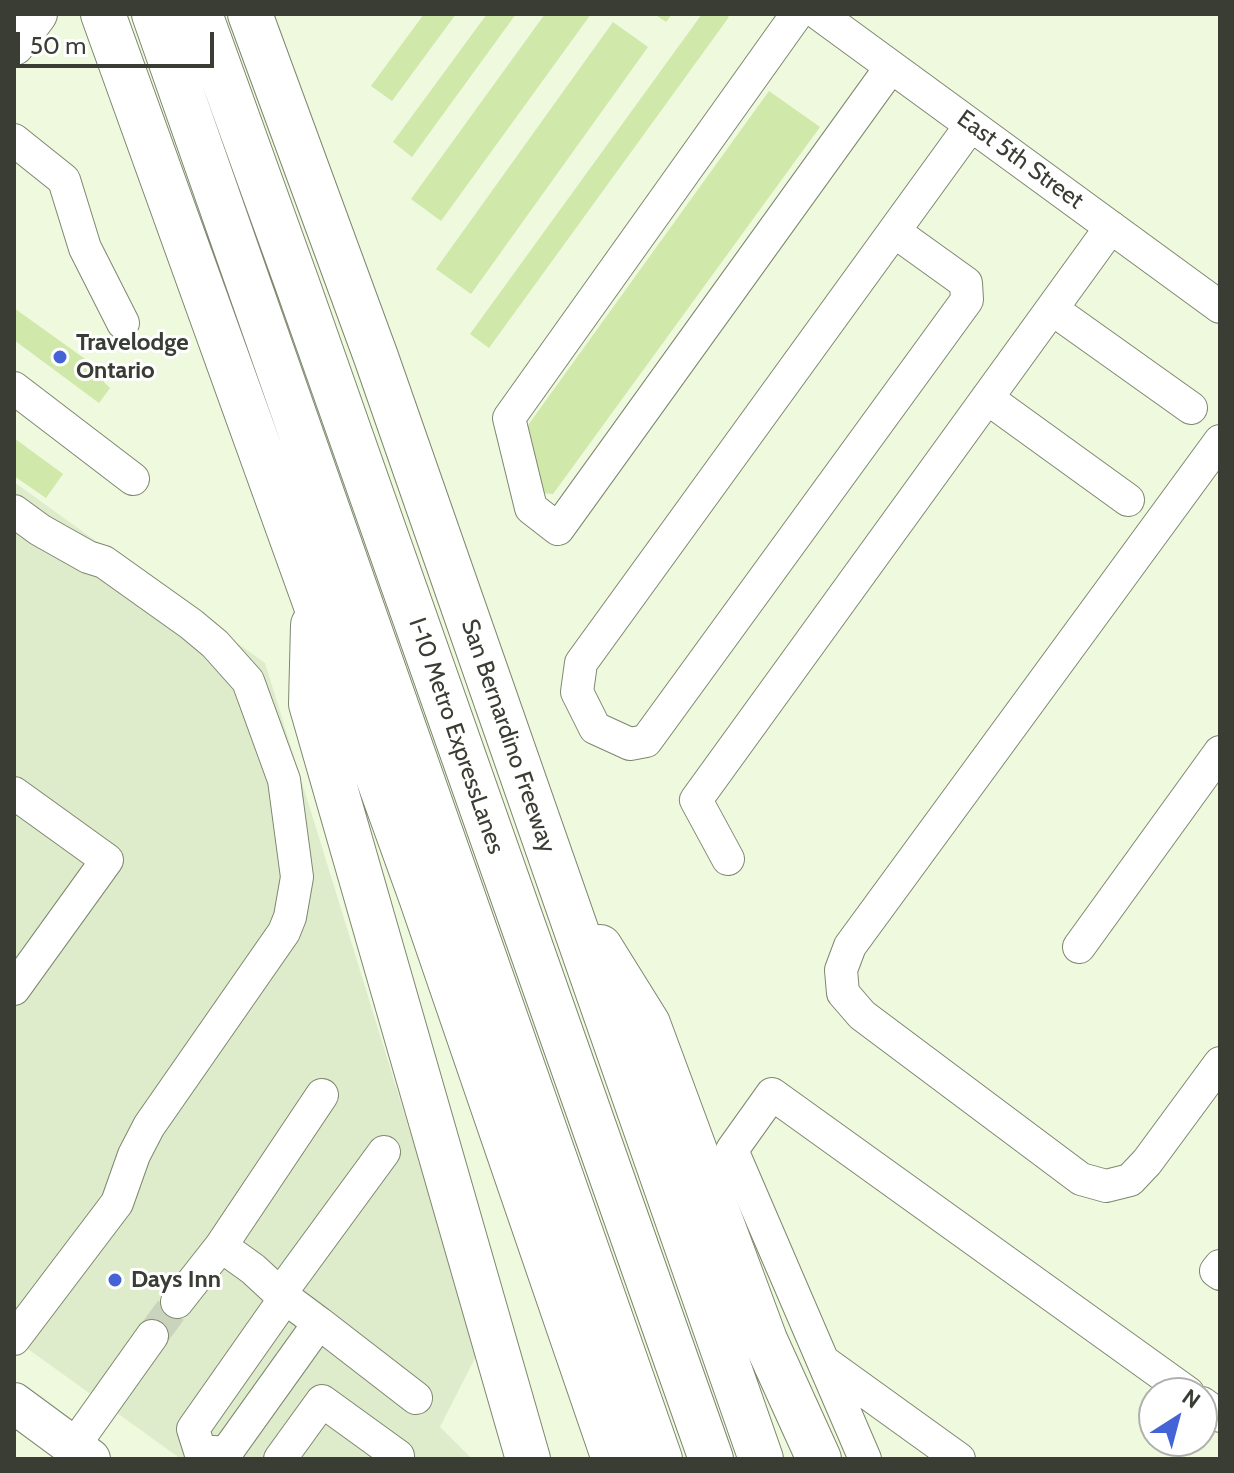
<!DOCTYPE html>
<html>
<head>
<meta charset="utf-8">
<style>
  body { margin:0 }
  #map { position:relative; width:1234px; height:1473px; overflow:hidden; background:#eef9de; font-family:Cabin,sans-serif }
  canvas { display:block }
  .frame { position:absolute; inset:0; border:16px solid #393d33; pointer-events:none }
  .north { position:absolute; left:1138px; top:1377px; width:80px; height:80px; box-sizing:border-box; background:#fff; border:2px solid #b0b1ad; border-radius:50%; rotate:36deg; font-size:22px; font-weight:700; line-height:32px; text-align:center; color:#393d33 }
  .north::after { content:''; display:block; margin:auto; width:28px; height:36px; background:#4463d6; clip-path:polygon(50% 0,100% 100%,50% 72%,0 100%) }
  .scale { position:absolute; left:16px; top:32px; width:198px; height:36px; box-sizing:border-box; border:4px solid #393d33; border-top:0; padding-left:10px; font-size:24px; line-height:28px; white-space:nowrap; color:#393d33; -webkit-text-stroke:6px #fff; paint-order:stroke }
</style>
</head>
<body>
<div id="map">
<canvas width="1234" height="1473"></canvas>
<div class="frame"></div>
<div class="north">N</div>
<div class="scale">50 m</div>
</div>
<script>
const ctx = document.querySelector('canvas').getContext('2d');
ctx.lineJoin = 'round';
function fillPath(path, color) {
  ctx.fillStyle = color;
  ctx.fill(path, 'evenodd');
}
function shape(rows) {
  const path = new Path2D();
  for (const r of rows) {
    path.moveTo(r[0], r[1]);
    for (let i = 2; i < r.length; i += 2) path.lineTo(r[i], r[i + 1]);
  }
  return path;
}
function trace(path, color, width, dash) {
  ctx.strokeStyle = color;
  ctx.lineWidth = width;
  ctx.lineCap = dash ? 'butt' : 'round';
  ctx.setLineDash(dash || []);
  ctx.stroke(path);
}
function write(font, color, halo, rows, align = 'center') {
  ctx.font = font + ' Cabin,sans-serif';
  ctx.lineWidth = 6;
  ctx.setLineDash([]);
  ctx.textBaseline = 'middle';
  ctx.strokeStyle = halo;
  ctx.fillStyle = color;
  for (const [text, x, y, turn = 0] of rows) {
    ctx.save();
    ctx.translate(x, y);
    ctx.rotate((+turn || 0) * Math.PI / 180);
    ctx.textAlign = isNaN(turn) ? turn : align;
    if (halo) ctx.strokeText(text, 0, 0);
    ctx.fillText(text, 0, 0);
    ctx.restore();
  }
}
fillPath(shape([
  [14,482,265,663,478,1352,440,1427,472,1459,181,1459,14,1339]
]), '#dfeccc');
fillPath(shape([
  [424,14,456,14,392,101,371,86],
  [487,14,516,14,412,157,393,142],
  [545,14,591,14,441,221,411,199],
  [654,14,672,14,666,22],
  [702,14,725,14,729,17,489,348,470,334],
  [613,22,648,47,471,294,436,269],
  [769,91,820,127,553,494,542,493,526,428],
  [14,308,106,374,104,382,110,388,99,403,14,340],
  [14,438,63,474,46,498,14,476]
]), '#d0e8aa');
trace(shape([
  [152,1336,177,1302]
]), '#cad3bc', 32, [32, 16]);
const minor = shape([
  [797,14,509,418,531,508,558,529,891,67],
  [819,14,1220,307],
  [14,140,64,180,85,248,123,323],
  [895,232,966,283,967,300,646,741,630,744,595,728,577,692,581,663,971,125],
  [1052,309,1191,408],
  [14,388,133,479],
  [987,398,1128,500],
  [1220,441,850,946,841,970,843,993,862,1015,1081,1179,1106,1186,1130,1180,1147,1162,1220,1063],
  [14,511,40,530,88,557,104,562,191,624,215,644,248,681,284,780,297,877,290,917,284,932,149,1126,134,1155,117,1203,14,1339],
  [14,793,107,860,14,989],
  [728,859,696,800,1111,227],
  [1079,947,1220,752],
  [1220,1266,1216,1271,1220,1274],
  [280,1294,384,1152],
  [177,1302,221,1246],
  [319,1323,416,1398],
  [823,1361,959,1459],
  [1202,1403,1220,1416],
  [73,1447,152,1336],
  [200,1451,226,1453,319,1323,280,1294,253,1269,221,1246,322,1095],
  [200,1451,193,1429,285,1298],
  [280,1459,322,1401,398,1456,396,1459],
  [865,1459,732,1150,772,1094,1188,1393]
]);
const major = shape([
  [14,45,37,14],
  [14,1403,90,1459]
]);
const highway = shape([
  [103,14,421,897,614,1459],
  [154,14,660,1459],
  [200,14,298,286,711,1459],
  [250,14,376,357,761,1459],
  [313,625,311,704,528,1459],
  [600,947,648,1024,765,1340,819,1459]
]);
trace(minor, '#7d876f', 34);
trace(major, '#7d876f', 42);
trace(highway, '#7d876f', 46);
trace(minor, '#fff', 32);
trace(major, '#fff', 40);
trace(highway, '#fff', 44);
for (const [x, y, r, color] of [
  [60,357,8,"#4463d6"],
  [115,1280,8,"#4463d6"]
]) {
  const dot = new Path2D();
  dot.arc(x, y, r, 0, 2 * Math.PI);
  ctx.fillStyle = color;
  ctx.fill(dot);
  trace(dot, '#fff', 3);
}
write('24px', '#393d33', '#fff', [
  ["East 5th Street",1020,160,36],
  ["I-10 Metro ExpressLanes",456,736,71],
  ["San Bernardino Freeway",508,736,71]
]);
write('bold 24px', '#393d33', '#fff', [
  ["Travelodge",76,343],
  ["Ontario",76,371],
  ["Days Inn",131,1280]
], 'left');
</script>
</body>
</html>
